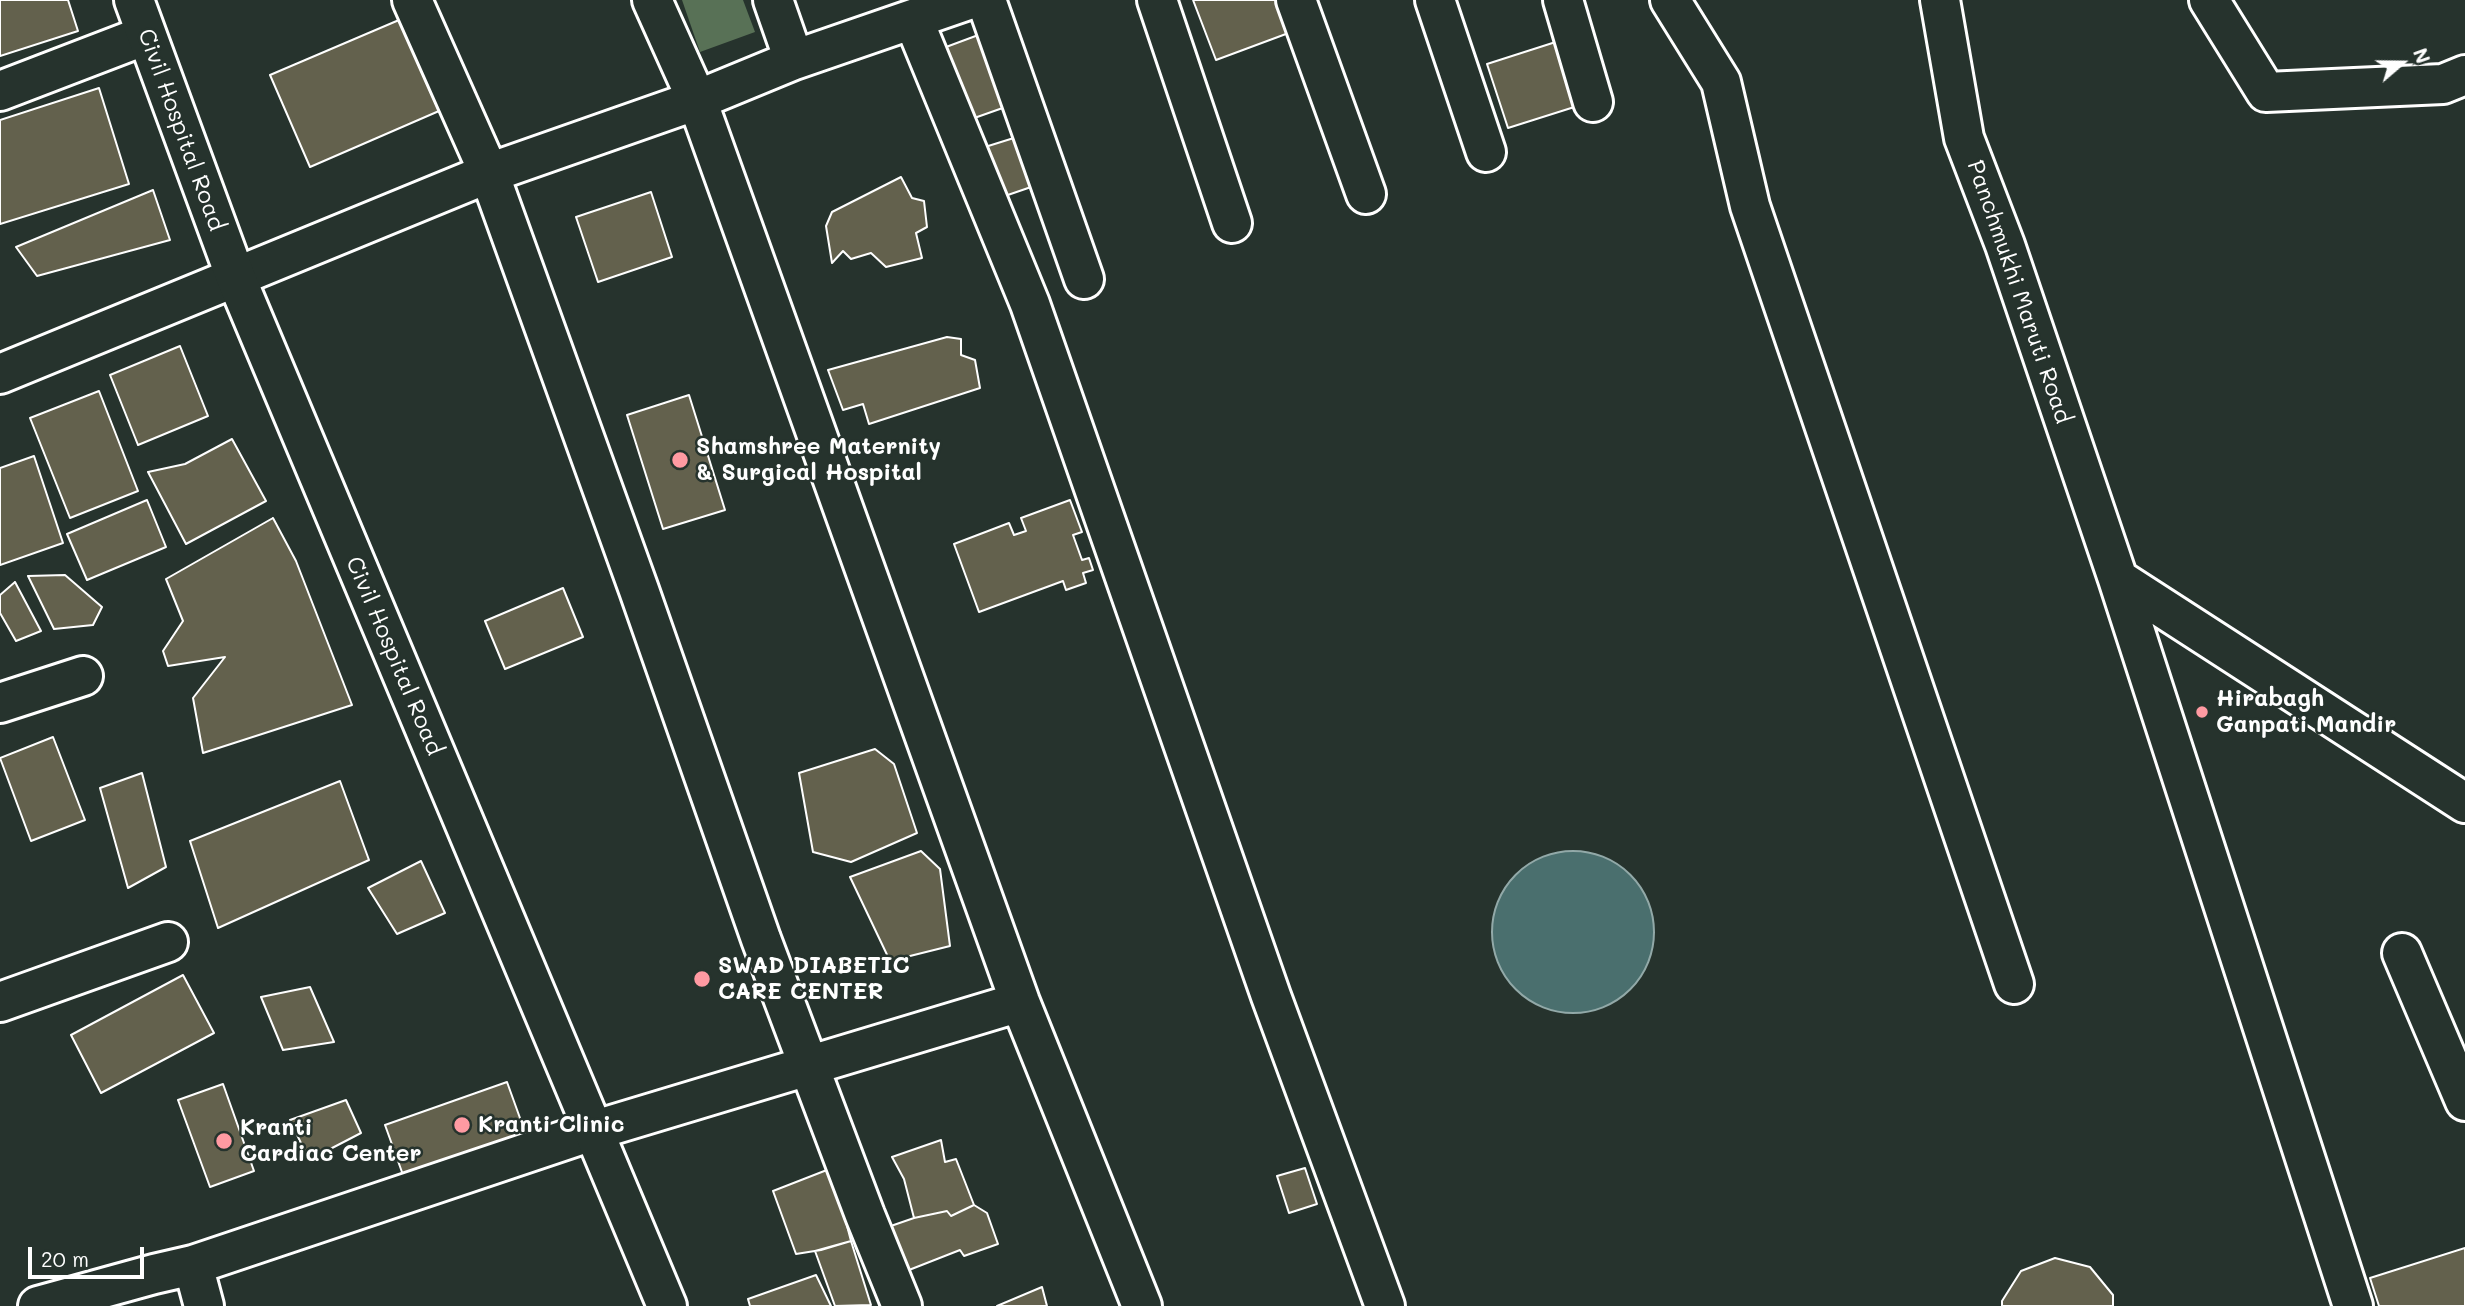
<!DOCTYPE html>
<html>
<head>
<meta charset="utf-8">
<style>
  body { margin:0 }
  #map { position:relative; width:2465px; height:1306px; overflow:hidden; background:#26332d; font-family:Mali,sans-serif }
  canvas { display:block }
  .north { position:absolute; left:2367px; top:28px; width:70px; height:70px; -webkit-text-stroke:5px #26332d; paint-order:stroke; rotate:70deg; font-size:19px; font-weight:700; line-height:28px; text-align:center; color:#fff }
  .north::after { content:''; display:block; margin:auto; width:24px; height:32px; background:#fff; clip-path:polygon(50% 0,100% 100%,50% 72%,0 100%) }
  .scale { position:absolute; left:28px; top:1247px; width:116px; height:32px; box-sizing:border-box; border:4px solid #fff; border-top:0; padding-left:9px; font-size:21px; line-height:24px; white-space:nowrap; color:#fff; -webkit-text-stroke:5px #26332d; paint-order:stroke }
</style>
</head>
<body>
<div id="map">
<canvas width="2465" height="1306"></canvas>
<div class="north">N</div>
<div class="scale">20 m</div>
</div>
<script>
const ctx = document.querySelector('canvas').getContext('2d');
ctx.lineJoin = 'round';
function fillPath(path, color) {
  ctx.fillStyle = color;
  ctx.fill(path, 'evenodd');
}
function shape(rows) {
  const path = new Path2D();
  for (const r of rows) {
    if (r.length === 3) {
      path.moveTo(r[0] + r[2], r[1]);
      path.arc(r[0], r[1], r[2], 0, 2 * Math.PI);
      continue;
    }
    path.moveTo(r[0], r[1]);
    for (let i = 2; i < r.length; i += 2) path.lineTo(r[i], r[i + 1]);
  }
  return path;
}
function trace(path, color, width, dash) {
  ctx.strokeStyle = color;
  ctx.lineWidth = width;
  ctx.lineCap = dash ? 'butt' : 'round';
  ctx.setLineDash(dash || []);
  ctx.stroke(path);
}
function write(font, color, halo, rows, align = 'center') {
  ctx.font = font + ' Mali,sans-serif';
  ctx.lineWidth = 5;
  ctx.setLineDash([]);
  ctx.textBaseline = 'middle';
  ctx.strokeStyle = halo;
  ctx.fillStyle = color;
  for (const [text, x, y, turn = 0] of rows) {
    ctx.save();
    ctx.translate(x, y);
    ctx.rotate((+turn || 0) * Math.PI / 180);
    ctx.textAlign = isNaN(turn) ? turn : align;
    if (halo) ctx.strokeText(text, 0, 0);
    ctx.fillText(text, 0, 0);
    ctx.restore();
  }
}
fillPath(shape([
  [682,0,743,0,755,32,700,52]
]), '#587156');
const water = shape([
  [1573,932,81]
]);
fillPath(water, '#4a6f6e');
trace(water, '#92a9a8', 2);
const building = shape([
  [0,0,68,0,78,31,0,56,0,0],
  [1193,0,1282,0,1294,31,1216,60,1193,0],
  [399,20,439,111,310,167,270,75,399,20],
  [989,31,1014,104,963,122,938,50,989,31],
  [1565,39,1587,103,1508,128,1487,64,1565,39],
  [99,88,129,184,0,224,0,120,99,88],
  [1017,137,1034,186,1002,197,985,147,1017,137],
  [901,177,912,198,924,201,927,227,916,233,922,258,886,267,871,253,851,259,843,251,832,263,826,226,832,212,901,177],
  [153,190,170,240,37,276,16,247,153,190],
  [651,192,672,257,598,282,576,217,651,192],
  [947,337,961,339,961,355,975,360,980,388,869,424,863,404,843,410,828,370,947,337],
  [180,346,208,416,138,445,110,375,180,346],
  [99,391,138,491,70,518,30,418,99,391],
  [689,395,725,510,663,529,627,415,689,395],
  [232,439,266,501,186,544,148,472,185,464,232,439],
  [34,456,63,543,0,565,0,468,34,456],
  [147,500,166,547,87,580,67,534,147,500],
  [1070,500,1082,532,1073,535,1082,560,1089,558,1093,570,1083,573,1086,583,1066,590,1063,581,979,612,954,544,1009,523,1014,535,1026,531,1021,518,1070,500],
  [273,518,296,561,352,705,203,753,193,698,225,657,168,666,163,651,183,621,166,579,273,518],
  [65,575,102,607,93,625,54,629,28,576,65,575],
  [15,582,41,631,16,641,0,613,0,595,15,582],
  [563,588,583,637,505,669,485,621,563,588],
  [53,737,85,820,31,841,0,758,53,737],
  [875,749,894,764,917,833,851,862,813,852,799,773,875,749],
  [142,773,166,867,128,888,100,788,142,773],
  [340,781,369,860,218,928,190,841,340,781],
  [921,851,940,869,950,946,890,961,850,877,921,851],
  [421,861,445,913,397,934,368,888,421,861],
  [183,975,214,1033,101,1093,71,1035,183,975],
  [310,987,334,1042,283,1050,261,997,310,987],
  [507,1082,529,1143,407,1186,385,1125,507,1082],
  [223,1084,254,1171,210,1187,178,1100,223,1084],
  [346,1100,361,1133,309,1160,290,1120,346,1100],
  [941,1140,945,1162,956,1159,974,1205,951,1216,947,1211,914,1218,904,1179,892,1157,941,1140],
  [832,1168,851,1241,821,1250,796,1254,773,1191,832,1168],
  [1305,1168,1317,1204,1289,1213,1277,1176,1305,1168],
  [974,1205,987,1213,998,1244,964,1256,960,1250,909,1270,885,1228,914,1218,947,1211,951,1216,974,1205],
  [851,1241,871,1305,835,1306,815,1251,851,1241],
  [2465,1248,2465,1306,2379,1306,2370,1278,2465,1248],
  [2055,1258,2090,1267,2113,1295,2113,1306,2002,1306,2002,1301,2021,1271,2055,1258],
  [816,1275,831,1306,750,1306,748,1299,816,1275],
  [1042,1287,1047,1306,997,1306,1042,1287]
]);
fillPath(building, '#63614d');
trace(building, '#fff', 2);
const minor = shape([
  [412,0,489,173,639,590,761,939,865,1215,902,1306],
  [652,0,697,100,1020,1002,1142,1306],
  [773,0,794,60],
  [986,0,1084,279],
  [1157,0,1232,223],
  [1296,0,1366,194],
  [1435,0,1486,152],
  [1563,0,1593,102],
  [1670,0,1721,82,1750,206,2014,984],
  [1940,0,1964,138,2005,245,2118,579,2353,1306],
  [2209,0,2266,92,2443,84,2465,75],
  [913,19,1030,304,1271,996,1385,1306],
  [0,91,146,35],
  [0,374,489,173,697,100,794,60,968,0],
  [2118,579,2465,803],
  [0,703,83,676],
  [2402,953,2465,1101],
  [0,1002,168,942],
  [193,1265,204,1306],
  [38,1306,154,1274,193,1265,592,1131,1020,1002]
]);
const major = shape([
  [134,0,236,278,667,1306]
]);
trace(minor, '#fff', 44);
trace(major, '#fff', 44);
trace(minor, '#26332d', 38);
trace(major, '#26332d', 38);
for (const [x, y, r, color] of [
  [680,460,9,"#ff9aa2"],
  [2202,712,7,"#ff9aa2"],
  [702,979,9,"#ff9aa2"],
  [462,1125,9,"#ff9aa2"],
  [224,1141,9,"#ff9aa2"]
]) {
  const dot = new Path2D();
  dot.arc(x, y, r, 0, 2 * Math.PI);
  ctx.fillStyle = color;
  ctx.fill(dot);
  trace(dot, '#26332d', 2.5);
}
write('23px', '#fff', '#26332d', [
  ["Civil Hospital Road",181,130,70],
  ["Panchmukhi Maruti Road",2019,292,71],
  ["Civil Hospital Road",394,656,67]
]);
write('bold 23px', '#fff', '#26332d', [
  ["Shamshree Maternity",696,447],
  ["& Surgical Hospital",696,473],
  ["Hirabagh",2216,699],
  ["Ganpati Mandir",2216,725],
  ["SWAD DIABETIC",718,966],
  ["CARE CENTER",718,992],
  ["Kranti Clinic",478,1125],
  ["Kranti",240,1128],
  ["Cardiac Center",240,1154]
], 'left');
</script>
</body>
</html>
